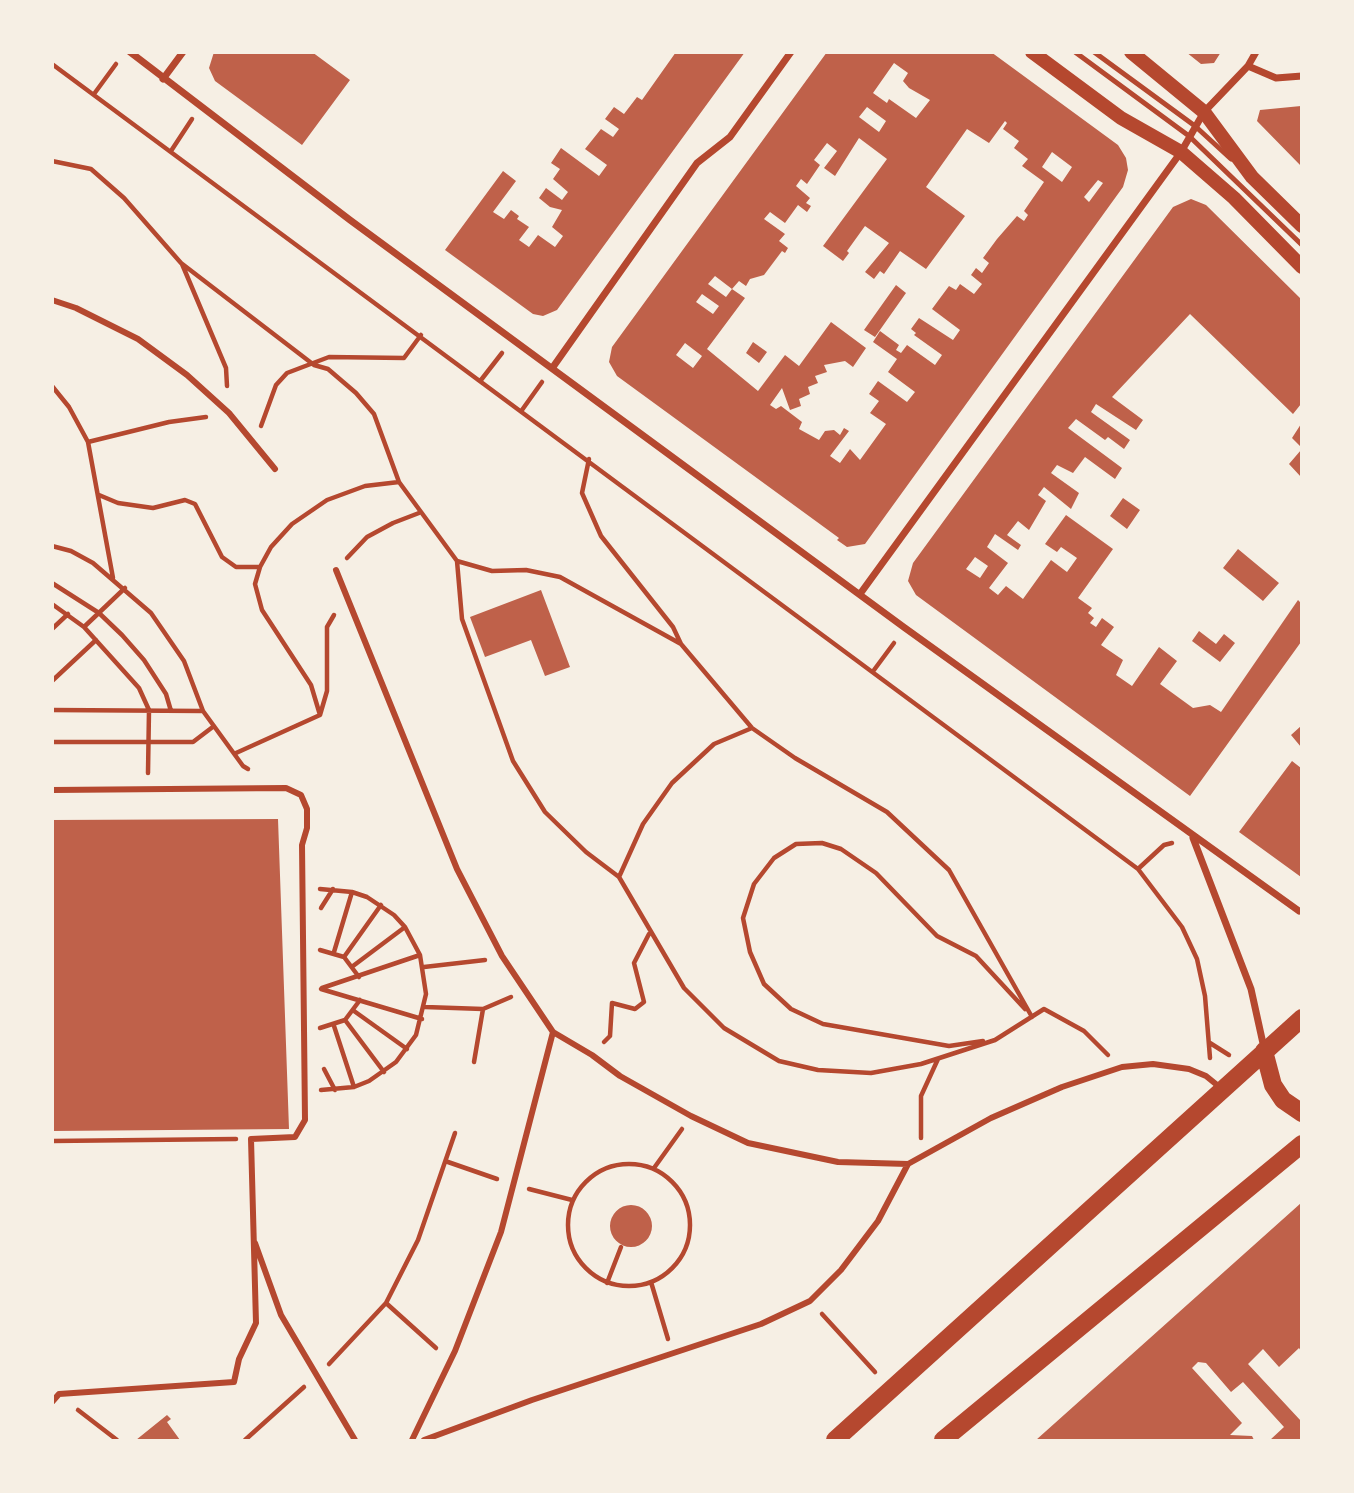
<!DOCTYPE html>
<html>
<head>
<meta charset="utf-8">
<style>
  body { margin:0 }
  #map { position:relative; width:1354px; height:1493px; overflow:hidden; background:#f6efe4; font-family:"Archivo Narrow",sans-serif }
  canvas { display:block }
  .frame { position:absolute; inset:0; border:54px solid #f6efe4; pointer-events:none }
</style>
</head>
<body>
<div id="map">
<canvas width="1354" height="1493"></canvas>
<div class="frame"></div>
</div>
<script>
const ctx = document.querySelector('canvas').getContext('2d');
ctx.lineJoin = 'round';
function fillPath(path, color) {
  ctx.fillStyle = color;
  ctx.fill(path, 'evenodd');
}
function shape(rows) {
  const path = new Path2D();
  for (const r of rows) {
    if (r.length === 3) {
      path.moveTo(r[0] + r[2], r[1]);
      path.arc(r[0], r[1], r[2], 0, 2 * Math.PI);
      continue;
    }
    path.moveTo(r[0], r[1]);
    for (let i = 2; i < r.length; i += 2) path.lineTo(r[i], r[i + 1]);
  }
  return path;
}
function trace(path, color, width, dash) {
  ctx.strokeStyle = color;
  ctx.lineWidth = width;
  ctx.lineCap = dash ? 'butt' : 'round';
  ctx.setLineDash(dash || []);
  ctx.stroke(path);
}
fillPath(shape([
  [214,52,312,52,350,80,302,145,215,81,209,68],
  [676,52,745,52,557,310,543,316,533,314,445,250,503,171,516,181,493,212,504,219,511,210,519,216,517,219,529,227,519,240,529,247,538,235,555,247,563,236,552,227,562,210,550,207,539,198,546,188,562,200,568,192,553,179,560,169,551,163,561,148,599,176,607,165,585,149,601,129,613,137,619,129,605,119,614,107,624,114,637,97,642,100],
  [827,52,991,52,1118,145,1126,158,1128,170,1123,187,865,544,847,547,837,540,839,538,617,376,609,362,612,347],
  [894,63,908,73,903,81,909,88,930,100,916,118,889,99,887,103,873,93],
  [867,107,886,121,879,132,859,117],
  [1005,121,1007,123,1003,129,1019,141,1014,148,1028,159,1022,166,1044,182,1024,211,1028,215,1024,221,1017,216,997,239,983,258,989,263,982,273,976,268,971,275,982,284,974,294,960,284,956,290,949,286,932,309,960,330,953,340,919,318,911,329,916,333,914,335,942,355,935,365,907,345,901,353,896,350,899,345,880,331,873,342,897,359,888,372,915,392,907,402,878,381,869,394,879,401,870,413,886,424,860,460,850,449,840,463,830,456,849,431,844,428,840,435,834,430,825,431,819,440,799,429,802,422,781,406,776,409,770,405,782,388,790,410,801,406,799,399,810,394,808,387,818,383,815,376,827,372,824,365,845,361,853,367,866,348,831,322,799,366,785,355,758,391,707,349,745,298,732,289,726,297,708,284,715,276,732,289,739,281,746,286,750,279,764,275,782,251,785,253,788,248,779,241,785,234,764,219,770,212,785,223,798,205,807,212,811,206,806,203,810,198,796,186,801,179,807,184,820,165,814,160,827,143,837,151,824,168,835,176,859,138,887,159,823,246,843,261,849,253,847,251,865,226,889,243,865,272,874,279,880,271,884,274,900,251,926,269,965,216,926,187,967,129,989,143],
  [1052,152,1072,167,1062,182,1042,167],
  [1098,180,1103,183,1089,202,1084,197],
  [702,294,719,306,713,314,696,302],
  [685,343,702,356,693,368,676,355],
  [1186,52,1221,52,1214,63,1201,64],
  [1301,106,1301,166,1257,121,1260,110],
  [1191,199,1206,205,1301,299,1301,404,1293,414,1190,314,1112,397,1143,420,1136,430,1096,404,1091,412,1130,440,1124,449,1108,437,1105,440,1076,419,1068,428,1122,468,1115,479,1085,457,1073,473,1057,465,1051,473,1079,493,1071,509,1044,487,1038,495,1046,501,1029,530,1018,521,1007,535,1021,545,1018,550,995,534,987,547,1008,563,989,588,998,595,1006,586,1023,599,1051,560,1067,572,1077,558,1061,547,1057,552,1045,544,1066,515,1113,549,1078,598,1092,608,1088,613,1094,618,1090,623,1096,627,1102,618,1114,627,1101,645,1123,660,1116,675,1132,686,1159,647,1177,661,1160,684,1193,708,1210,705,1221,712,1298,600,1301,603,1301,642,1190,796,916,595,908,581,913,563,1173,207],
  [975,557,988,566,980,578,966,569],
  [896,285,906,293,875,337,864,330],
  [753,342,767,352,759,363,746,353],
  [1301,424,1301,447,1292,438],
  [1301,450,1301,477,1289,464],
  [1123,498,1140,510,1127,529,1110,516],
  [1238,549,1279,583,1263,601,1223,568],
  [541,590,570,667,545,676,531,640,485,657,470,617],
  [1199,631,1216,644,1224,634,1235,643,1220,662,1192,641],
  [1301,726,1301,747,1291,735],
  [1292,761,1301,768,1301,877,1239,832],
  [278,819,289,1129,52,1131,52,820],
  [1301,1203,1301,1351,1299,1348,1279,1367,1263,1349,1248,1364,1301,1421,1301,1440,1270,1440,1284,1427,1243,1382,1231,1392,1206,1363,1198,1362,1192,1368,1242,1423,1230,1435,1252,1436,1254,1440,1036,1440],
  [631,1226,21],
  [167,1415,171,1419,167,1422,180,1440,136,1440]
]), '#bf614a');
trace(shape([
  [52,64,1138,869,1182,927,1197,959,1205,996,1210,1058],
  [94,94,116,64],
  [171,151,192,119],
  [52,161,91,169,124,198,181,263,314,365,328,369,356,393,374,414,399,482,457,561,462,619,513,761,545,812,586,852,619,877,684,988,724,1028,779,1061,818,1070,871,1073,921,1064,995,1040,1044,1009,1084,1031,1108,1055],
  [182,264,226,368,227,386],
  [481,380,502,353],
  [52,386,69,407,88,442],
  [522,410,542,382],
  [261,426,276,385,287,373,329,357,404,358,421,335],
  [589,459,582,493,601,536,673,627,681,644],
  [99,495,118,503,153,508,185,500,195,504,222,557,236,567,260,567],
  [52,546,71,551,93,563,151,613,184,661,203,711,243,766,248,769],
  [347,558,367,537,393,523,419,513],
  [457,561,492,571,526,570,560,577,681,644,752,728,795,758,887,812,949,870,1032,1017],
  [113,578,88,442,169,422,206,417],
  [52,583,99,613,122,635,144,660,166,694,171,711],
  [125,588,84,627,139,688,149,710,148,773],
  [52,604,84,627],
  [52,629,68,614],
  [874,670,894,643],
  [52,681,96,640],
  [52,710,203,711],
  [320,715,311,685,262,610,255,584,260,567,271,547,292,524,327,500,365,486,399,482],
  [52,742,193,742,214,726],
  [236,753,320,715,327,691,327,627,334,615],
  [1138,869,1164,845,1172,843],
  [619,877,643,824,672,783,714,744,752,728],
  [320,889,352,892,367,897,394,915,405,927,420,955,426,994,416,1035,396,1062,369,1081,354,1087,321,1090],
  [321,908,333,889],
  [320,950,344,957,359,977],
  [334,952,352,892],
  [344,957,381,905],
  [353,966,405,927],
  [424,967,485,960],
  [322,988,420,955],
  [321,989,422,1019],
  [425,1007,483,1009],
  [354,1011,407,1049],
  [345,1020,384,1072],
  [334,1026,354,1087],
  [320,1028,345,1020,360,1000],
  [983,1041,949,1046,823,1024,791,1009,764,984,750,952,743,918,754,884,774,858,796,844,822,843,841,849,876,873,937,936,976,956,1025,1009],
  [604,1042,610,1036,612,1003,635,1009,644,1002,634,963,649,934],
  [1210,1043,1229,1055],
  [474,1062,483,1009,511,997],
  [324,1069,335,1090],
  [921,1138,921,1096,938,1059],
  [52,1141,236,1139],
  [448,1162,497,1179],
  [629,1225,61],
  [654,1168,682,1129],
  [529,1189,572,1200],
  [651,1282,668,1339],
  [607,1283,621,1247],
  [386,1303,436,1348],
  [822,1314,875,1372],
  [329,1364,386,1303,418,1240,455,1133],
  [78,1410,117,1440],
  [245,1440,304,1387]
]), '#b5482f', 4.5);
trace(shape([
  [1075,52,1189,136,1302,245],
  [1094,52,1195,126,1231,159]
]), '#b5482f', 5);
trace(shape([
  [52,300,76,308,138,339,187,375,229,413,275,469],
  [336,570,457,869,502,956,553,1032,592,1055,620,1076,691,1116,748,1143,838,1162,908,1164],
  [52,790,286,788,301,795,307,809,307,828,302,845,305,1120,295,1137,251,1139,256,1323,239,1359,234,1382,59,1394,52,1402],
  [255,1243,281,1315,355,1440],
  [412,1440,455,1351,501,1232,553,1032],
  [424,1440,532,1400,761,1324,810,1301,841,1270,878,1221,908,1164,991,1118,1062,1087,1122,1067,1153,1064,1189,1069,1206,1076,1222,1089]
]), '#b5482f', 6);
trace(shape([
  [130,52,350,220,905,628,1299,911],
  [1248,66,1276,78,1302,76],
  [163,79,183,52],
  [553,367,697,163,730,137,791,52],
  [860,594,1181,152,1204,112,1248,66,1256,52],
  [1193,838,1251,989,1264,1048]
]), '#b5482f', 7);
trace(shape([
  [1032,52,1121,118,1181,152,1234,198,1302,267],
  [1131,52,1204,112,1252,177,1302,226]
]), '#b5482f', 14);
trace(shape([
  [1264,1051,1273,1085,1283,1100,1302,1113],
  [835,1440,1302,1018],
  [943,1440,1302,1144]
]), '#b5482f', 18);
</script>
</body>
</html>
